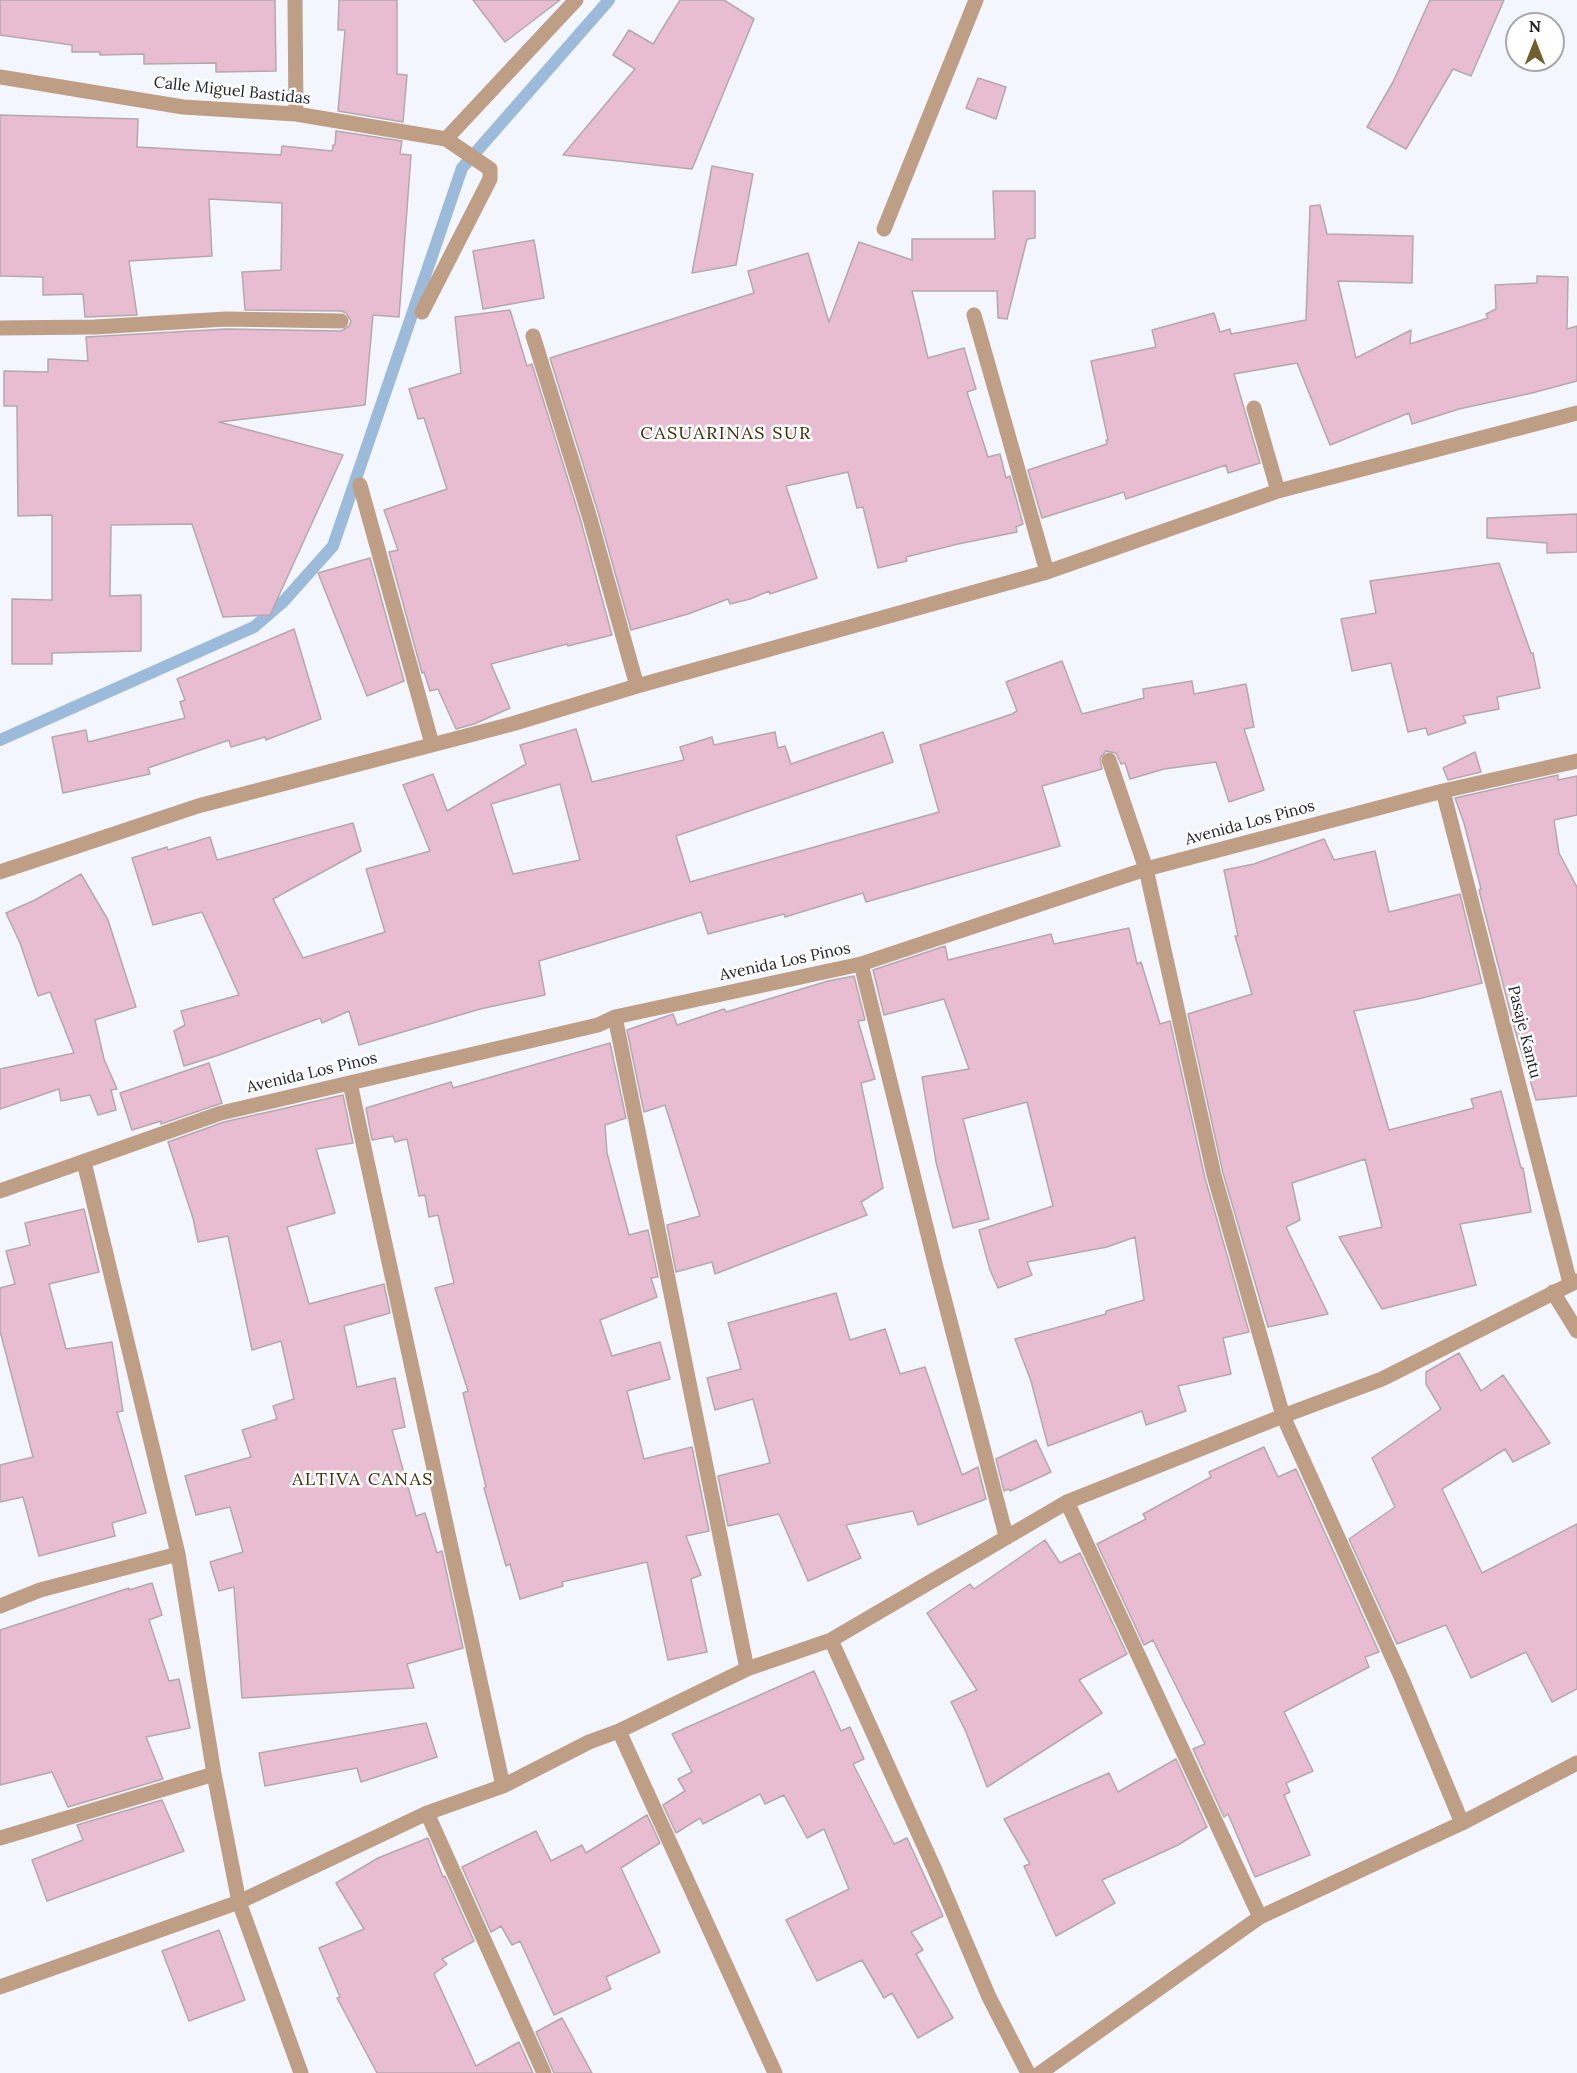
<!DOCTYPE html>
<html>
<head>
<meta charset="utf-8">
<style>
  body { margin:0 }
  #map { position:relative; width:1577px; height:2073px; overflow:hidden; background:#f3f6ff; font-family:Lora,serif }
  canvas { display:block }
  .north { position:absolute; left:1505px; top:12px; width:60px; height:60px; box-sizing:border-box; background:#fff; border:2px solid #a7a7a9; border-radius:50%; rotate:0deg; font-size:16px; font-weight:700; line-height:24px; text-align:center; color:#232428 }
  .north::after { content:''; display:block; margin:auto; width:21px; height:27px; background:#735f2e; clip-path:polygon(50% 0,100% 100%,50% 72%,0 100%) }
</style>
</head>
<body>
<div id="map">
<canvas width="1577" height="2073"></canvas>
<div class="north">N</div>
</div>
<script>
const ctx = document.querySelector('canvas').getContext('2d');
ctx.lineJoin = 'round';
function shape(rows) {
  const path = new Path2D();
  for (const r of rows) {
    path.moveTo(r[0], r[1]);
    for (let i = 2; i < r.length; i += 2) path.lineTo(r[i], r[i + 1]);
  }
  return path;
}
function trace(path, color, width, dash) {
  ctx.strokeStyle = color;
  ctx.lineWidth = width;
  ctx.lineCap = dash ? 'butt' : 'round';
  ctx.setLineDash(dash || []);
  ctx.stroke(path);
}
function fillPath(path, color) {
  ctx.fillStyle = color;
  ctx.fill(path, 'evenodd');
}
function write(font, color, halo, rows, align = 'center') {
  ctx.font = font + ' Lora,serif';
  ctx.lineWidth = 5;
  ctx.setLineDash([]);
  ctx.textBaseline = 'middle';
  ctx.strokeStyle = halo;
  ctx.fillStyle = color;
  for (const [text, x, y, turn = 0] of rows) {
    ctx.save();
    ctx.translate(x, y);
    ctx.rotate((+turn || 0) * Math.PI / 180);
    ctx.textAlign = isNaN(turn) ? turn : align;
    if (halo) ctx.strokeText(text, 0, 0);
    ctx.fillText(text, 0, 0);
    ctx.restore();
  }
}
trace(shape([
  [0,740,254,627,283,602,333,546,462,168,609,0]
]), '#9cbbda', 12);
const building = shape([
  [0,0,275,0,276,71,216,72,216,63,144,64,144,54,100,55,100,52,72,52,72,45,0,35,0,0],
  [339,0,397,0,397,74,407,75,403,122,338,111,345,30,338,30,339,0],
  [473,0,560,0,505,42,473,0],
  [680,0,724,0,754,19,692,169,563,155,635,69,613,55,629,30,653,44,680,0],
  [1430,0,1504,0,1471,76,1453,69,1406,149,1367,127,1393,82,1430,0],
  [978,78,1006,87,996,119,966,108,978,78],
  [0,115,138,119,137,147,281,155,282,146,332,151,333,145,335,145,336,131,402,141,400,154,411,155,399,317,373,315,365,405,219,422,343,455,270,615,223,617,192,524,111,525,110,596,141,595,141,651,52,653,52,664,12,664,12,599,52,600,52,515,18,516,17,406,4,406,4,371,48,372,48,359,88,361,86,337,226,329,341,331,349,326,351,321,346,313,341,311,245,310,242,272,281,270,282,203,209,199,212,256,129,261,137,315,85,317,83,294,43,295,43,277,0,276,0,115],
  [712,166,753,174,736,265,692,273,712,166],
  [993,191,1035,191,1035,238,1027,239,1007,319,998,318,997,291,912,291,928,358,964,348,976,389,967,392,988,457,1000,454,1006,478,1010,476,1023,524,1016,527,1017,532,958,544,906,557,907,561,878,568,863,507,857,508,848,472,786,486,817,578,770,594,769,591,750,599,730,604,728,599,688,614,631,630,598,512,550,358,754,293,748,271,808,253,829,322,859,242,912,260,912,239,995,239,993,191],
  [1320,205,1327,234,1413,236,1412,283,1338,281,1356,358,1411,330,1410,344,1488,318,1486,314,1496,309,1495,285,1537,283,1537,276,1568,277,1567,329,1577,326,1577,381,1532,393,1459,409,1412,424,1409,413,1330,445,1297,363,1234,374,1260,463,1228,473,1226,465,1126,499,1124,492,1042,518,1028,470,1107,444,1106,440,1108,440,1091,361,1156,347,1152,330,1214,313,1220,332,1230,329,1231,334,1306,320,1310,206,1320,205],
  [534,240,544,298,483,309,473,251,534,240],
  [510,310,527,366,532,364,580,518,612,635,568,646,567,644,491,664,510,708,474,724,456,729,438,689,430,691,424,672,422,673,389,552,398,550,384,510,447,489,424,418,418,419,409,389,461,373,455,317,510,310],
  [1577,514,1577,552,1547,553,1547,543,1487,538,1487,518,1577,514],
  [370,558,404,681,367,696,318,573,370,558],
  [1499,563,1531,653,1533,653,1540,688,1497,697,1499,709,1463,716,1466,723,1428,735,1426,728,1408,732,1391,663,1352,671,1341,619,1376,613,1370,581,1499,563],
  [294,629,321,719,266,740,265,737,231,747,229,740,148,768,150,774,63,793,52,737,86,730,88,742,185,718,180,702,185,700,177,679,294,629],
  [1062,661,1082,714,1144,698,1143,689,1192,681,1194,694,1246,684,1254,727,1244,729,1264,790,1229,802,1216,762,1164,769,1130,779,1125,763,1121,764,1116,753,1106,751,1100,758,1102,769,1042,786,1060,846,866,902,863,893,785,917,784,914,708,934,701,912,539,961,545,995,480,1009,359,1045,349,1011,322,1023,320,1018,219,1055,184,1066,174,1031,185,1025,181,1011,239,995,202,912,153,925,132,858,167,847,168,850,210,837,217,860,353,823,361,851,273,899,303,958,385,932,366,869,430,851,403,785,433,774,447,811,526,764,520,745,576,729,592,782,684,760,680,747,712,737,714,745,775,732,778,748,785,746,791,764,883,732,893,762,676,836,690,882,939,812,920,745,1012,714,1017,711,1006,682,1062,661],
  [560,784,580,860,513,874,491,804,560,784],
  [1475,752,1481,772,1448,780,1443,768,1475,752],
  [1558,775,1558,780,1577,776,1577,815,1554,820,1559,853,1577,887,1577,1096,1536,1100,1514,1027,1479,890,1481,889,1464,823,1455,798,1558,775],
  [1324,839,1334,860,1375,851,1389,912,1460,894,1482,983,1418,999,1354,1011,1389,1130,1474,1108,1471,1099,1501,1091,1521,1168,1523,1168,1531,1212,1460,1224,1476,1285,1382,1309,1339,1237,1382,1227,1365,1159,1292,1183,1300,1220,1286,1227,1328,1314,1268,1327,1223,1173,1188,1014,1252,994,1235,936,1238,936,1224,870,1254,864,1324,839],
  [81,874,108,920,136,1007,95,1020,104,1059,117,1089,111,1090,116,1110,98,1115,90,1095,61,1101,59,1089,0,1109,0,1069,74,1053,50,992,38,996,20,943,6,913,35,900,81,874],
  [1129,928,1137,964,1141,962,1160,1024,1170,1021,1205,1178,1249,1332,1223,1338,1231,1374,1178,1386,1186,1411,1146,1425,1142,1411,1048,1446,1031,1381,1015,1339,1106,1314,1106,1311,1144,1300,1135,1237,1107,1247,1027,1262,1032,1275,998,1288,990,1270,979,1230,1053,1206,1027,1102,963,1119,989,1219,953,1228,936,1162,922,1077,969,1069,944,999,884,1015,873,970,945,946,948,960,1051,934,1054,944,1129,928],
  [854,976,865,1020,858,1021,875,1079,861,1083,883,1188,861,1202,867,1215,715,1274,712,1262,676,1272,667,1225,700,1216,665,1105,644,1112,627,1030,673,1014,677,1025,724,1009,726,1012,828,981,854,976],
  [610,1043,626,1118,605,1125,607,1153,629,1235,648,1230,658,1277,651,1278,657,1297,600,1320,612,1356,660,1342,670,1379,627,1391,644,1459,692,1447,709,1531,686,1536,701,1575,691,1579,707,1652,668,1660,647,1562,562,1582,563,1586,520,1599,510,1564,506,1566,484,1488,486,1487,463,1393,468,1391,435,1288,454,1283,438,1215,429,1217,425,1195,419,1196,407,1139,395,1142,393,1136,372,1140,366,1108,451,1082,453,1088,610,1043],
  [209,1063,222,1103,161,1124,161,1121,132,1130,120,1093,209,1063],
  [343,1095,353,1143,316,1149,335,1213,287,1227,309,1304,384,1284,390,1313,344,1326,357,1387,395,1378,405,1427,392,1430,416,1516,425,1513,437,1553,442,1551,463,1648,407,1664,414,1688,242,1698,234,1587,219,1591,210,1562,243,1552,230,1507,196,1515,185,1476,251,1457,242,1430,277,1419,273,1406,294,1399,281,1341,252,1350,228,1236,198,1242,193,1218,168,1142,224,1122,343,1095],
  [84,1209,99,1272,49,1284,66,1349,112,1342,123,1411,117,1412,146,1513,112,1523,115,1536,39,1556,23,1497,0,1502,0,1465,33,1457,0,1331,0,1288,15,1284,6,1251,30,1245,25,1223,84,1209],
  [836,1293,850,1340,885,1329,900,1374,925,1367,962,1475,978,1467,986,1499,918,1525,913,1511,846,1525,861,1558,808,1581,779,1514,728,1526,718,1476,770,1463,753,1399,715,1410,707,1378,741,1369,728,1323,836,1293],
  [1459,1353,1481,1391,1503,1375,1550,1443,1513,1462,1505,1449,1442,1489,1482,1573,1577,1524,1577,1689,1552,1702,1526,1652,1471,1678,1446,1625,1397,1644,1349,1539,1395,1507,1372,1458,1441,1409,1426,1384,1426,1372,1459,1353],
  [1036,1440,1051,1472,1010,1491,1009,1489,1004,1491,996,1459,1036,1440],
  [1264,1447,1278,1477,1296,1469,1379,1652,1365,1657,1369,1667,1284,1712,1313,1771,1286,1783,1290,1792,1284,1795,1310,1855,1255,1877,1228,1814,1224,1817,1193,1749,1205,1744,1153,1640,1144,1645,1097,1544,1146,1519,1143,1514,1211,1477,1209,1472,1264,1447],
  [1045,1540,1060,1563,1080,1553,1127,1654,1079,1680,1102,1713,987,1787,966,1732,951,1702,977,1690,927,1613,970,1584,974,1589,1045,1540],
  [152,1583,162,1615,149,1620,169,1681,179,1679,190,1728,146,1737,163,1779,68,1807,52,1772,0,1785,0,1630,129,1588,129,1590,152,1583],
  [814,1671,841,1731,850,1727,864,1759,853,1764,894,1844,907,1838,943,1916,911,1932,923,1950,916,1954,953,2018,918,2038,892,1993,884,1998,862,1960,817,1981,786,1920,849,1889,824,1829,807,1838,784,1795,765,1804,760,1794,703,1824,700,1818,676,1833,663,1805,685,1791,678,1779,692,1772,672,1734,814,1671],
  [426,1723,437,1757,361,1782,357,1768,265,1786,259,1753,426,1723],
  [1176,1759,1207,1827,1178,1845,1102,1880,1115,1903,1056,1936,1024,1866,1030,1864,1004,1819,1109,1773,1118,1792,1176,1759],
  [162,1800,184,1851,47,1901,32,1860,83,1840,77,1825,162,1800],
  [647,1815,660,1843,621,1868,660,1952,606,1977,611,1989,554,2015,520,1941,512,1945,501,1926,491,1932,462,1867,536,1831,551,1861,582,1845,586,1853,647,1815],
  [428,1838,443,1877,445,1876,474,1941,442,1959,447,1964,434,1974,476,2066,519,2042,533,2073,377,2073,337,1998,340,1997,319,1948,364,1929,336,1883,378,1858,428,1838],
  [219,1930,245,2000,189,2021,162,1951,219,1930],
  [562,2018,592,2073,554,2073,536,2032,562,2018]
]);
fillPath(building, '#e9bdd1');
trace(building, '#b4a8ad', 1.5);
trace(shape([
  [0,328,95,327,226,319,341,321]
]), '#be9e84', 15);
trace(shape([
  [295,0,296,114],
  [0,77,183,107,296,114,446,139,490,169,490,179,422,312],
  [446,139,576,0],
  [884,229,976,0],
  [974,315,1047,572],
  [533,336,589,515,637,686],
  [1254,408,1278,491],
  [360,485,432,744],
  [1109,760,1146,869,1214,1175,1283,1416,1402,1679,1462,1823],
  [1443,791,1570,1283],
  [0,872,198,806,512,724,637,686,1047,572,1278,491,1577,413],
  [861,964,937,1271,1006,1536],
  [615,1017,747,1669],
  [350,1083,503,1786],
  [84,1162,178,1554],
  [0,1191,221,1113,598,1025,615,1017,861,964,1146,869,1443,791,1577,761],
  [1553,1292,1577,1331],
  [1067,1502,1260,1917],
  [0,1606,40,1590,178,1554,214,1774,239,1902,301,2073],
  [831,1640,935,1870,989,1997,1028,2073],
  [619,1731,775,2073],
  [427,1813,544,2073],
  [0,1838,214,1774],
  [0,1987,239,1902,427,1813,503,1786,589,1742,619,1731,747,1669,831,1640,1067,1502,1283,1416,1382,1379,1577,1281],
  [1040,2073,1260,1917,1462,1823,1577,1763]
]), '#be9e84', 15);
write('16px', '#232428', '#fff', [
  ["Calle Miguel Bastidas",232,91,6],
  ["Avenida Los Pinos",1250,823,-15],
  ["Avenida Los Pinos",785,962,-12],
  ["Pasaje Kantu",1524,1032,76],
  ["Avenida Los Pinos",312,1073,-13]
]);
ctx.letterSpacing = '1.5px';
write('18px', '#3f2f05', '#fff', [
  ["CASUARINAS SUR",726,434],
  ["ALTIVA CANAS",363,1480]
]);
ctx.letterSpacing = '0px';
</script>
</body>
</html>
